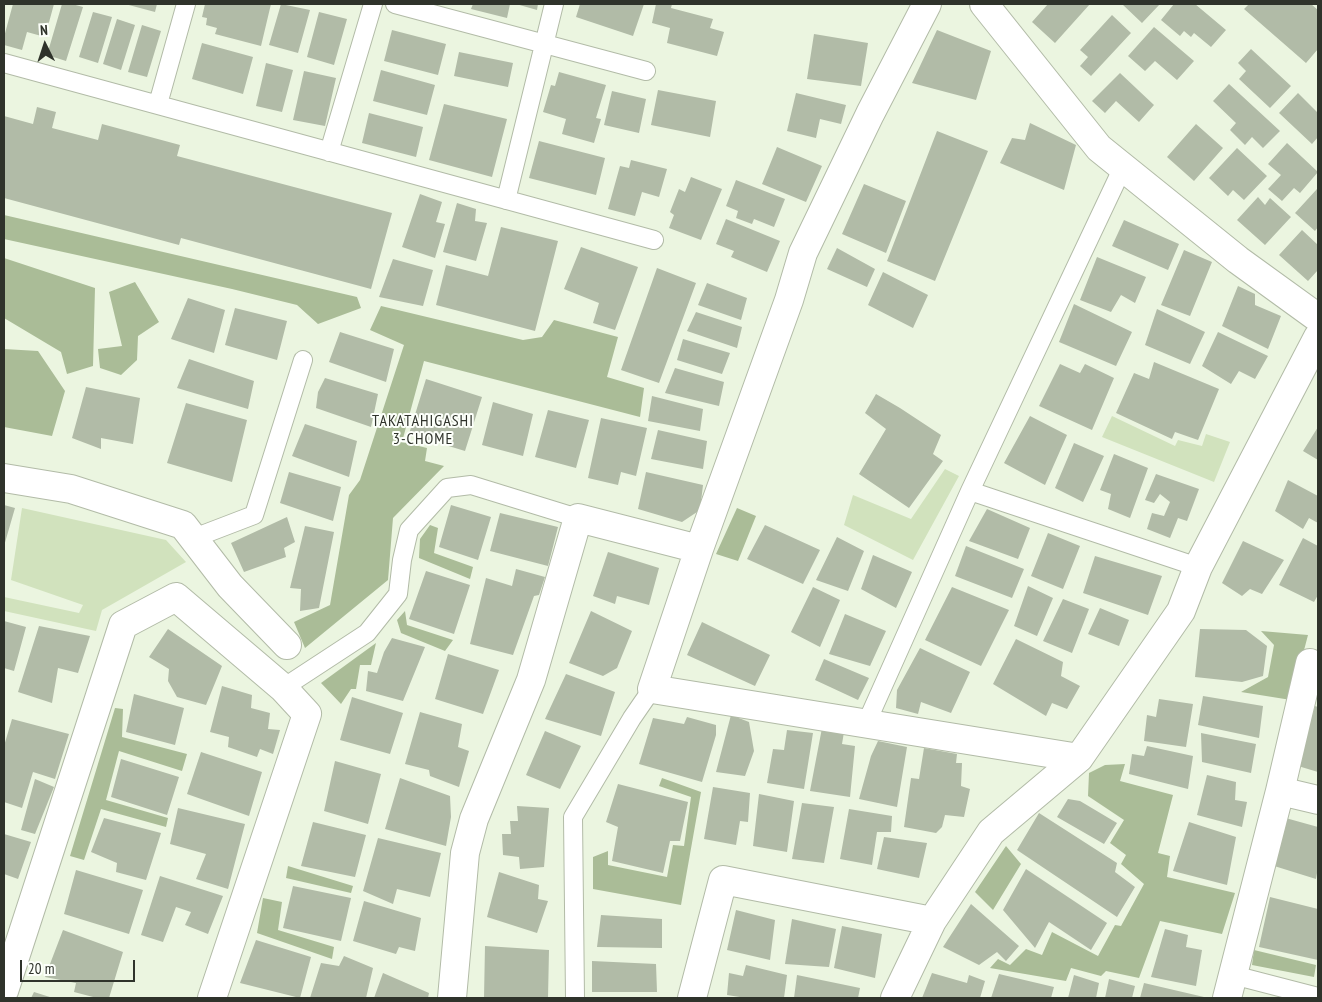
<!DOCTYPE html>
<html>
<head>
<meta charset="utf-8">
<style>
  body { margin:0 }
  #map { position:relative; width:1322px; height:1002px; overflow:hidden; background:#ebf5e0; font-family:"PT Sans Narrow",sans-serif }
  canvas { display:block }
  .frame { position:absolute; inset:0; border:5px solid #2f332b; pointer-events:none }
  .north { position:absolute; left:20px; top:20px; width:50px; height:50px; -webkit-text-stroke:4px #fcfffa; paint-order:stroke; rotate:356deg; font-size:14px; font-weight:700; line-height:20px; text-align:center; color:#2f332b }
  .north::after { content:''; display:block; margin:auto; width:18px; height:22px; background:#2f332b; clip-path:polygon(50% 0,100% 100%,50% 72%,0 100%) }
  .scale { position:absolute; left:20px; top:960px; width:115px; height:22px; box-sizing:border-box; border:2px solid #2f332b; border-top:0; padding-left:6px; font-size:15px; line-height:18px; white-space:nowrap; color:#2f332b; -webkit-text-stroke:4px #fcfffa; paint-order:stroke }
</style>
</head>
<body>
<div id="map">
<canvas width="1322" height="1002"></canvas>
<div class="frame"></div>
<div class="north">N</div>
<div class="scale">20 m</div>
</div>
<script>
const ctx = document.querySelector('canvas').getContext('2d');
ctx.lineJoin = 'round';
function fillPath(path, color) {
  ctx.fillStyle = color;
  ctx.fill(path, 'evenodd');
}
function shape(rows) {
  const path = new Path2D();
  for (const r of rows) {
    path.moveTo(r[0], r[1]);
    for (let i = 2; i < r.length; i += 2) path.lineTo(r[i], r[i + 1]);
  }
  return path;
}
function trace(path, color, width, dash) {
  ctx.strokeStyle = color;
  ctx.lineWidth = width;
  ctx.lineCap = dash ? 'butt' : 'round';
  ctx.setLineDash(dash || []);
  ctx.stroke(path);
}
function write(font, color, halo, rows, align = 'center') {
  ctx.font = font + ' "PT Sans Narrow",sans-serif';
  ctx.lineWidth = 4;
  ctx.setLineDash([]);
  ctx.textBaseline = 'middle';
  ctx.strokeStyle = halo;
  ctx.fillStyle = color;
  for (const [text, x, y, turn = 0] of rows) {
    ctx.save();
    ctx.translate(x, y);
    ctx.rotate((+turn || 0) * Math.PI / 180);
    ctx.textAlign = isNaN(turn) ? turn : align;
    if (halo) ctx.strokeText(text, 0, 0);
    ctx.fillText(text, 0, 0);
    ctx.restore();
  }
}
fillPath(shape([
  [1112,416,1175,446,1178,440,1202,446,1206,434,1230,442,1214,482,1102,437],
  [945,469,959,476,913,560,844,525,853,495,911,519],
  [22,508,166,540,186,562,102,610,96,631,4,611,4,597,79,613,83,605,11,580]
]), '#d1e2bd');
fillPath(shape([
  [4,215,357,297,361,308,318,324,297,305,232,289,4,239],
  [4,258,95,288,93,366,67,374,61,352,4,318],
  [135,282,159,322,138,336,137,360,121,375,100,368,98,349,122,346,109,292],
  [381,306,523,340,542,337,554,320,618,337,607,377,644,388,640,417,424,361,402,442,427,448,425,461,444,466,393,518,388,580,305,648,294,622,330,605,349,495,360,480,404,345,370,330],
  [4,349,38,351,65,391,52,436,4,427],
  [737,508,756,516,738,561,716,554],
  [430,525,438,528,434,553,473,567,470,579,419,558,420,539],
  [405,611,407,625,453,640,445,651,401,633,397,620],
  [1261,631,1308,635,1291,700,1241,692,1268,677,1274,645],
  [376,643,371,665,360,665,356,689,351,689,341,704,321,683],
  [115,708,123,709,122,737,187,754,182,771,119,751,106,800,168,818,166,827,101,809,84,860,70,856],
  [1125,764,1120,781,1173,795,1158,853,1170,856,1167,877,1235,893,1222,934,1160,921,1139,978,1106,971,1101,976,1071,968,1066,981,990,968,998,959,1010,965,1026,949,1042,955,1052,932,1098,956,1115,925,1121,926,1144,884,1121,864,1126,855,1110,843,1124,820,1088,796,1089,773,1105,765],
  [662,778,701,792,681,905,593,889,593,857,608,851,608,865,667,877,673,845,684,846,691,797,659,786],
  [1006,846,1021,864,993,910,975,892],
  [288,866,353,886,351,893,286,878],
  [263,898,282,902,278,930,334,947,332,959,257,933],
  [1254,950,1316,965,1314,977,1252,965]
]), '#aabc97');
fillPath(shape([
  [13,4,54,4,45,37,27,32,22,50,4,45,4,37],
  [62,4,72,4,83,7,66,61,47,55],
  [125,4,157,4,155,12],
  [205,4,271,4,261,46,215,34,217,28,206,25,207,18,202,17],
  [281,4,310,10,298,53,269,45],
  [473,4,510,4,507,18,471,9],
  [516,4,538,4,537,10],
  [580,4,644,4,633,36,576,17],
  [656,4,672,4,671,8,713,19,710,28,724,32,717,56,667,43,670,28,652,23],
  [1048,4,1090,4,1055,43,1032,22],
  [1122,4,1160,4,1142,23],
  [1174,4,1195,4,1226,30,1211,47,1194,33,1191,37,1184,31,1180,36,1161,20],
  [1249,4,1311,4,1318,10,1318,49,1306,63,1244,9],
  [93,12,112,17,98,63,79,57],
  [319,12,347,19,334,65,307,57],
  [1112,15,1131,33,1091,76,1080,66,1088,57,1080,50],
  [117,19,135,25,121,70,103,64],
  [142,25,161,31,147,77,128,72],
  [1154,27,1194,61,1177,80,1155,61,1145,71,1128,56],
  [392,30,446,44,438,75,384,61],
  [937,30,991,51,976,100,912,83],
  [814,34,868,43,861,86,807,79],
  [202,43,253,57,243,94,192,79],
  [1251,49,1291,86,1270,108,1239,79,1246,71,1238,63],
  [459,52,513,63,508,87,454,76],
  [266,63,293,70,282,112,256,106],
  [381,70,435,85,427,115,373,101],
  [304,71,336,78,325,126,293,120],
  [559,72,606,85,596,118,601,119,594,143,562,134,566,119,543,112,551,85,555,86],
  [1120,73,1154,105,1139,122,1116,101,1105,113,1092,101],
  [1229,84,1280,131,1263,148,1252,137,1245,145,1230,130,1236,123,1213,101],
  [658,90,716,101,710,137,651,125],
  [612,91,646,99,639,133,604,125],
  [796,93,846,105,841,124,820,119,816,138,787,131],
  [1298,93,1318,113,1318,137,1312,144,1279,113],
  [444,104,507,119,492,177,429,160],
  [37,107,56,112,52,128,98,140,102,124,180,145,177,156,392,213,371,289,181,238,179,245,4,198,4,116,33,124],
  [369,113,423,127,416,157,362,143],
  [1030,123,1076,145,1064,190,1000,163,1012,138,1025,140],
  [1196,124,1223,148,1194,181,1167,157],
  [937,131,988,151,935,281,887,261],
  [539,141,605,158,596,195,529,178],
  [1287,143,1318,172,1300,193,1294,188,1282,201,1268,189,1281,175,1268,164],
  [777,147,822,166,806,202,762,184],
  [1237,148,1267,176,1244,200,1233,190,1228,196,1209,178],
  [631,160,667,169,659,197,642,192,635,216,608,209,620,166,629,168],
  [691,177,722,189,701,240,669,228,674,215,670,212,679,189,685,192],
  [736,180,785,199,774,227,754,219,752,224,736,218,738,211,726,206],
  [864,184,906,201,886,253,842,234],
  [1317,189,1318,191,1318,227,1315,231,1295,213],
  [420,194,442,202,436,222,445,224,435,258,402,247],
  [1258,197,1265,205,1270,198,1291,217,1265,245,1237,220],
  [457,203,476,209,475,221,487,223,476,261,443,252],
  [726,219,780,241,767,272,731,257,734,251,716,244],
  [1124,220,1179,244,1168,270,1112,246],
  [501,227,558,241,535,331,436,305,446,265,488,276],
  [1302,230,1318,245,1318,270,1308,281,1279,255],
  [581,247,638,267,615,330,593,323,599,303,564,289],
  [837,248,875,269,867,287,827,269],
  [1184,250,1212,262,1190,316,1161,305],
  [1097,257,1146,277,1135,303,1121,295,1111,312,1080,300],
  [393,259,433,270,423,306,379,297],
  [657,268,696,283,659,383,621,370],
  [883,272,928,295,913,328,868,305],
  [707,283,747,298,741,320,698,305],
  [1238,286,1255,294,1255,305,1281,316,1268,349,1222,326],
  [188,298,225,310,214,353,171,339],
  [1074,304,1132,332,1116,366,1059,342],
  [235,308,287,321,277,360,225,345],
  [1157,309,1205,332,1190,364,1145,345],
  [696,312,742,327,737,348,687,331],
  [340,332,394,349,386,382,329,362],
  [1218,332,1268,356,1255,379,1239,371,1231,384,1202,366],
  [683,339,730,353,722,374,677,360],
  [189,359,254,381,248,409,177,388],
  [1154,362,1219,389,1198,440,1175,432,1172,439,1116,413,1134,373,1149,379],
  [1060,364,1080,373,1085,364,1114,378,1092,430,1039,406],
  [675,368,724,382,719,406,665,393],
  [325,378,378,394,371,427,316,408,318,392],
  [426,379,482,397,465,451,409,434],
  [86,387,140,398,133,444,101,438,101,449,72,438],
  [876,394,900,408,941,435,933,454,943,461,909,508,859,474,886,429,865,413],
  [652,396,703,409,700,431,648,421],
  [493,402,533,414,523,456,482,445],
  [186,403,247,420,232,482,167,463],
  [548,410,589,420,576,468,535,457],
  [1030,416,1067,435,1045,485,1004,463],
  [601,418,647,428,636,476,621,472,618,485,588,478],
  [305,424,357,441,349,477,292,456],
  [1318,427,1318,460,1303,451],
  [658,430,707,441,703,469,651,459],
  [1074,443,1104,456,1083,502,1055,488],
  [1114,454,1148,468,1130,518,1108,509,1111,494,1100,490],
  [289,472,341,487,333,521,280,503],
  [646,472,703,485,700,510,682,522,638,509],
  [1156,474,1199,489,1187,521,1178,518,1170,538,1147,529,1152,513,1164,516,1170,502,1160,494,1154,503,1145,500],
  [1288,480,1318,496,1318,523,1309,518,1303,529,1275,511],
  [4,505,15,508,4,546],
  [451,505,491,517,478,560,439,547],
  [987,509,1030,528,1018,559,969,541],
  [500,513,558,527,548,566,490,551],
  [287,517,295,542,284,548,286,557,244,572,231,543],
  [765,525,820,550,803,584,747,559],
  [305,526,334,532,319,608,300,611,301,589,290,588],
  [1048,533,1080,546,1063,589,1031,576],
  [837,537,864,551,848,591,816,580],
  [1303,538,1318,546,1318,595,1314,602,1279,585],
  [1243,541,1284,560,1262,594,1250,589,1242,596,1222,583],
  [966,546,1024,569,1012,598,955,576],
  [608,552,659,568,649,605,617,596,615,604,593,596],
  [873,555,912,572,896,608,861,589],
  [1095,556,1162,576,1148,615,1083,593],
  [516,569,545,577,539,595,534,596,513,655,470,644,486,578,512,586],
  [426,571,470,585,454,634,409,619],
  [1028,586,1053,598,1037,636,1014,626],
  [813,587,840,600,820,647,791,632],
  [952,587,1009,610,981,666,925,640],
  [1063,599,1089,609,1072,653,1043,641],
  [1100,608,1129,620,1119,646,1088,634],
  [591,611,632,631,617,668,603,676,569,663],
  [845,614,886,631,870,666,829,654],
  [4,621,26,627,14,671,4,668],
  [702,622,770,655,755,686,687,655],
  [39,626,90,636,78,673,58,668,52,703,18,692],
  [168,629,222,666,206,705,177,697,168,681,169,669,149,657],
  [1200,629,1246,630,1267,646,1263,676,1242,682,1195,677],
  [392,638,425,647,403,701,366,691,368,671,377,673,384,652],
  [1016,639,1063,662,1061,676,1080,686,1067,709,1052,703,1046,716,993,684],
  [920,648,970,672,951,713,921,702,918,714,896,708,897,690],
  [448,654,499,670,483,714,435,699],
  [824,659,869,678,858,700,815,680],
  [566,674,615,692,601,736,545,719],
  [222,686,252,695,251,708,270,713,268,729,280,730,273,754,260,749,257,757,228,747,229,737,210,732],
  [134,694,184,708,175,745,126,732],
  [1203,696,1263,706,1259,738,1198,725],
  [352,697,403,713,390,754,340,740],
  [1159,699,1193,704,1186,747,1144,741,1147,715,1156,717],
  [1315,706,1318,707,1318,772,1298,766],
  [420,712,462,724,458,747,469,751,459,787,430,776,429,770,405,764],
  [731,715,749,722,754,751,745,776,716,772],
  [687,717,716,725,716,735,702,782,639,764,653,718,684,724],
  [12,719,69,734,55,779,33,772,22,808,4,802,4,746],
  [822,728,844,732,842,744,855,746,850,797,810,791],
  [787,730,813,733,804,789,767,783,773,749,784,750],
  [545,731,581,746,560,789,526,775],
  [1201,733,1256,744,1251,773,1202,762],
  [878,741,907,747,897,807,859,799,871,756],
  [1147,746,1193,756,1188,789,1129,774,1132,754,1144,756],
  [924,748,957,754,956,763,962,763,961,786,970,789,964,817,945,815,942,827,936,833,904,827,911,778,919,779],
  [201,752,262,772,249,816,187,794],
  [121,759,179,777,167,815,111,797],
  [335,761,381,774,368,824,324,811],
  [1207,775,1236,782,1235,800,1247,802,1242,827,1197,815],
  [400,778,450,796,451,817,446,846,385,829],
  [35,779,54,787,35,834,21,830],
  [618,784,688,802,680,841,670,841,663,873,612,861,618,827,606,822],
  [713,787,750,793,748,822,740,821,736,845,704,839],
  [759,794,794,801,787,852,753,846],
  [1068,799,1080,801,1117,823,1104,844,1057,817],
  [802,803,834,807,824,863,792,859],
  [517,806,549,808,544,867,520,869,519,857,503,855,502,834,511,834,510,821,518,821],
  [178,808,245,824,228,889,196,879,206,854,170,844],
  [849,809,892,816,891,832,877,832,872,865,840,859],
  [1039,813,1117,863,1115,872,1135,887,1117,917,1017,850],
  [1282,817,1318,827,1318,867,1316,879,1271,865],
  [104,818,161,833,146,880,116,872,117,863,91,852],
  [313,822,366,835,355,877,301,866],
  [1189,822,1236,837,1227,885,1173,871],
  [4,834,31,842,18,879,4,874],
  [884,837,927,843,919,878,877,869],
  [378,838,441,853,430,897,397,889,393,904,363,891],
  [1026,869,1107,923,1091,950,1049,922,1035,948,1003,910],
  [76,870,143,890,129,934,64,914],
  [499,872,539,885,538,899,548,901,537,933,487,917],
  [160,876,223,896,208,934,185,925,191,912,176,907,163,942,141,935],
  [293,886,351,898,341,941,283,928],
  [1270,897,1318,909,1318,960,1259,947],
  [364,901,421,918,415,951,399,947,396,954,353,941],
  [971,904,1019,946,1006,961,997,952,979,965,943,947],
  [736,910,775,920,770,960,727,950],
  [601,915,662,919,662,948,597,947],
  [792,919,836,929,829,967,785,964],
  [842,926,882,934,875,978,834,968],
  [1165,929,1188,935,1186,947,1202,950,1196,986,1151,977],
  [63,930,123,952,109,998,97,998,74,992,76,983,45,977],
  [256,940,311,957,300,998,240,983],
  [485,946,549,950,548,998,484,998],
  [344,956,373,968,366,998,310,998,321,963,339,966],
  [592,961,656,964,657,992,592,992],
  [746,965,787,975,784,998,746,998,727,995,729,973,743,976],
  [383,973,429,993,428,998,374,998],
  [932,973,967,983,969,975,985,981,980,998,922,998],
  [999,974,1054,987,1051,998,991,998],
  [797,975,860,988,858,998,794,998],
  [1074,975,1099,983,1096,998,1068,998],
  [1109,979,1135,986,1132,998,1105,998],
  [1144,983,1204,997,1204,998,1140,998],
  [34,992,53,998,31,998]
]), '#b1bba7');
const lane = shape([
  [395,4,646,71],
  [4,63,654,240],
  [158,104,186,4],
  [329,152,373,4],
  [506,200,554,4],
  [970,491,1198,567],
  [194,538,254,515,303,360],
  [283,688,367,633,398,594,402,560,409,530,447,488,471,485,578,518],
  [866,724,970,491,1123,167],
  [1233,975,1318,997],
  [575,998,573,817,632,718,652,689]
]);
const street = shape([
  [927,4,870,114,803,253,789,300,699,549,652,689,1079,758],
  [984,4,1099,148,1238,260,1318,318],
  [4,478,71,489,183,525,230,586,287,645],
  [1280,791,1318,800],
  [4,991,123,625,176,597,283,688,307,714,212,998],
  [452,998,465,853,474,819,531,680,578,518,699,549],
  [692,998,723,880,932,921],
  [895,998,932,921,991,832,1079,758,1181,611,1198,567,1318,337],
  [1227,998,1280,791,1310,663]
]);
trace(lane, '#b2bba7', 20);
trace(street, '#b2bba7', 30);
trace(lane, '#fff', 18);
trace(street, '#fff', 28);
ctx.letterSpacing = '1px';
write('16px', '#2f332b', '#fcfffa', [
  ["TAKATAHIGASHI",423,421],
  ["3-CHOME",423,439]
]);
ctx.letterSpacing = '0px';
</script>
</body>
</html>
